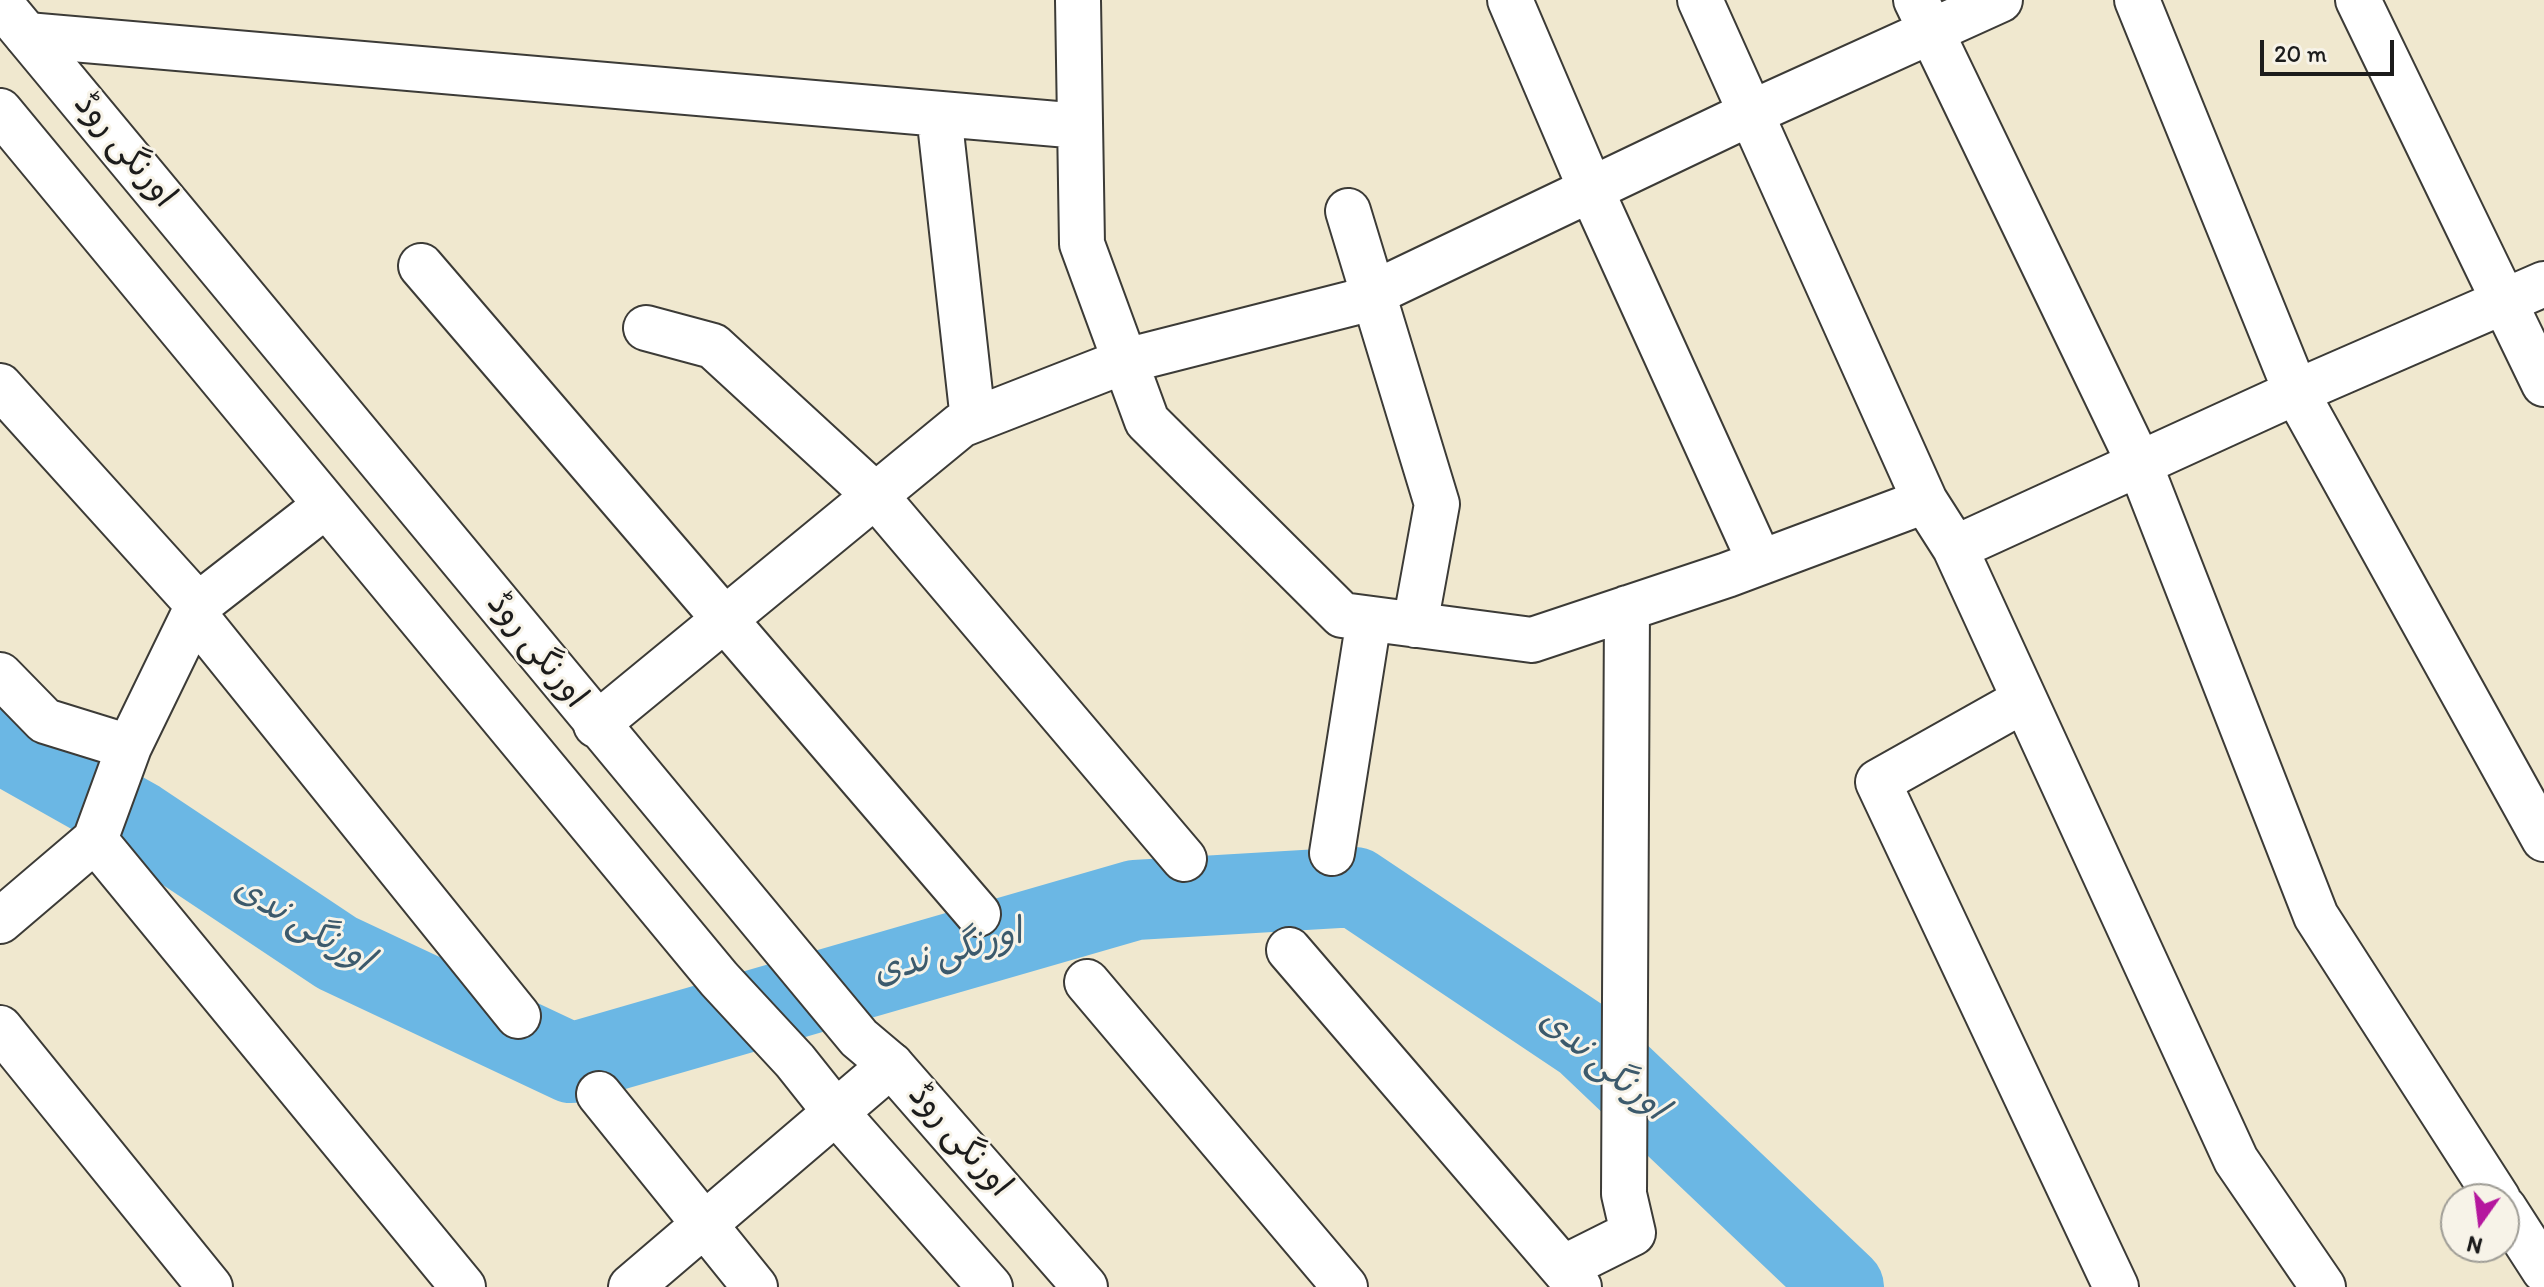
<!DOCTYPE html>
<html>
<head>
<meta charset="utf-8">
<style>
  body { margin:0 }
  #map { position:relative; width:2544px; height:1287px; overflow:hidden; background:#f0e8cf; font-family:Itim,sans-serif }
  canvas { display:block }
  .north { position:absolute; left:2440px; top:1183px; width:80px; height:80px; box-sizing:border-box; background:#f7f3e8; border:2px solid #9f9d96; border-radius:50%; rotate:194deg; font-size:22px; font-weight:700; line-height:32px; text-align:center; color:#1c1c1c }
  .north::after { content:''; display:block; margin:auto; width:28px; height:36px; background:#b5179e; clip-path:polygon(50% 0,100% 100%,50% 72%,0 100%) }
  .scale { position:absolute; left:2260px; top:40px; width:134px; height:36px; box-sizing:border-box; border:4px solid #1c1c1c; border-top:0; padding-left:10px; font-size:24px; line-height:28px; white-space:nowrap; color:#1c1c1c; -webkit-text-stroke:6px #f7f3e8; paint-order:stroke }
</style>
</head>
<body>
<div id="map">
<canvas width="2544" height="1287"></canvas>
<div class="north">N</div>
<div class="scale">20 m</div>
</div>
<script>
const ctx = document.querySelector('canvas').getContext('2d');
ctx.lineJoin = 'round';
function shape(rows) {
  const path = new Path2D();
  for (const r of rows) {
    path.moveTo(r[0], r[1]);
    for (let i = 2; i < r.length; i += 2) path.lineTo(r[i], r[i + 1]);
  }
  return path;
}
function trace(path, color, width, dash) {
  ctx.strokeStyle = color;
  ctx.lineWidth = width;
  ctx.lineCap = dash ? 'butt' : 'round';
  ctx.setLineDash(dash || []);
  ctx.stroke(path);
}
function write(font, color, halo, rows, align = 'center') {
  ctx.font = font + ' Itim,"Playpen Sans Arabic",sans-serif';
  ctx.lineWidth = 6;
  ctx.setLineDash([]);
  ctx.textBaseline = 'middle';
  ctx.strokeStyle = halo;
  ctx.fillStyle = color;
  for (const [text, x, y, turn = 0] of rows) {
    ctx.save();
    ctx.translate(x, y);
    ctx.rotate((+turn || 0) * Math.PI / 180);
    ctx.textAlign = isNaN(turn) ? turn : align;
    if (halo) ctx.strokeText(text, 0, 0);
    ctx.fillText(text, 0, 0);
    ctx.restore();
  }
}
trace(shape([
  [0,743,139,821,337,953,571,1063,1135,900,1355,887,1585,1041,1844,1287]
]), '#6bb7e4', 80);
const minor = shape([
  [1078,0,1082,244,1147,421,1342,615,1532,640,1727,575,1925,501,1955,548,2296,392,2544,284],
  [1510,0,1592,192,1760,562],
  [1700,0,1925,501],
  [1916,0,2140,465,2316,916,2498,1199],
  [2137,0,2296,392,2544,839],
  [2358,0,2544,384],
  [27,35,1080,126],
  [939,114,973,420],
  [1348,211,1437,504,1415,625],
  [421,266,978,914],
  [646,328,713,346,875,495,1184,859],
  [0,386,198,605],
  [1955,548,2236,1160,2323,1287],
  [194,614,518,1016],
  [0,675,45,721,129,747],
  [2024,700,1878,782,2116,1287],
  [596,725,961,425,1125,361,1353,303,1753,112,2000,0],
  [95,840,463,1287],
  [1332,853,1369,619],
  [0,921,95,840,129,747,198,605,325,506],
  [1289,950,1579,1287],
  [1087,982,1345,1287],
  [0,1028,210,1287],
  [599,1094,755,1287],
  [2504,1208,2544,1270],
  [1563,1268,1633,1233,1624,1194,1627,608],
  [631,1287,891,1065]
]);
const major = shape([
  [0,3,859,1038,891,1065,1085,1287],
  [0,111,719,979,795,1061,834,1110,990,1287]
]);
trace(minor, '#3c3b37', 48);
trace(major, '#3c3b37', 48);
trace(minor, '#fff', 44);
trace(major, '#fff', 44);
write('34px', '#1c1c1c', '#f7f3e8', [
  ["اورنگی روڈ",124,151,50],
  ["اورنگی روڈ",536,651,51],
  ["اورنگی روڈ",959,1141,49]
]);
write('italic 36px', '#3c5a6c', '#f7f3e8', [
  ["اورنگی ندی",302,925,31],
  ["اورنگی ندی",948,954,-16],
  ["اورنگی ندی",1602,1065,40]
]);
</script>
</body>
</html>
